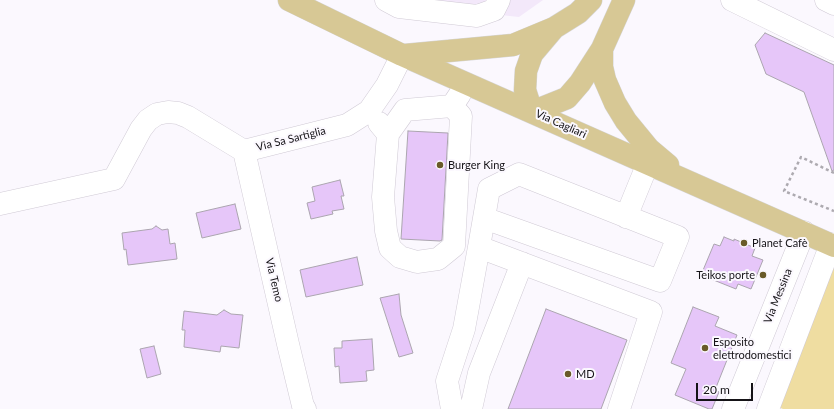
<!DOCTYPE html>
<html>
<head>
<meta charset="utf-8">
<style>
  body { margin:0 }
  #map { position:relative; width:834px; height:409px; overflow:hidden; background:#fbf8fe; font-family:Lato,sans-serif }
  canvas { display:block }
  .scale { position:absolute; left:696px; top:383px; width:57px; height:18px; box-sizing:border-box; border:2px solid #151317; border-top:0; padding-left:5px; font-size:12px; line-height:14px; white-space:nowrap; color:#151317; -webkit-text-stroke:3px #fbf8fe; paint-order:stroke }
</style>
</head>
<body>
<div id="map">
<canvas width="834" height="409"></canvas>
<div class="scale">20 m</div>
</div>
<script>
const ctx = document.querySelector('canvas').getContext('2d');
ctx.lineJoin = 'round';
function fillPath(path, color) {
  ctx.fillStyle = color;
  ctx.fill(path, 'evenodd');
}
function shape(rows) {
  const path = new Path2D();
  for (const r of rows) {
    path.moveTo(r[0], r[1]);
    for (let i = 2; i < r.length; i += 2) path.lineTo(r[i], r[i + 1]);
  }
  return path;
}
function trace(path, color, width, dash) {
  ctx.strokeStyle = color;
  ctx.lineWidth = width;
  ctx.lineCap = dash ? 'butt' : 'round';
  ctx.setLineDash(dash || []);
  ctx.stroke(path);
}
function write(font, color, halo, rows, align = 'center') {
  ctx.font = font + ' Lato,sans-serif';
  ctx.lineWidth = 4;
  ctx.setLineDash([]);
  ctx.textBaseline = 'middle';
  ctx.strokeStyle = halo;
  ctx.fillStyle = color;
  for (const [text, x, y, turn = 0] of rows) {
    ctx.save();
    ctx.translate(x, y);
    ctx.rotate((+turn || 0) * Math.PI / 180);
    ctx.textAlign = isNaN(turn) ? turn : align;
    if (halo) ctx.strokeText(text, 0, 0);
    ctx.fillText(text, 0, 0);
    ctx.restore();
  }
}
fillPath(shape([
  [397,0,543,0,519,17,409,5]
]), '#f3e8fa');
fillPath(shape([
  [828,266,834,268,834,409,783,409,773,405]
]), '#efdda1');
const building = shape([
  [765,33,834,65,834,170,832,171,804,92,766,74,755,45,765,33],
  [408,131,448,133,442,240,440,241,401,239,408,131],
  [340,180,344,196,341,196,344,209,332,211,333,214,311,219,307,203,315,201,312,187,340,180],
  [235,204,241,229,202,238,196,213,235,204],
  [156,226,162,230,168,229,170,244,175,243,177,259,128,265,126,249,124,250,122,233,152,229,156,226],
  [724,237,734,241,734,239,755,248,752,256,763,260,751,289,738,284,736,289,701,275,714,244,720,246,724,237],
  [357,257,363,285,306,297,300,270,357,257],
  [399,294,401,315,413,353,399,357,380,298,399,294],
  [693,307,719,317,715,326,737,335,715,390,719,392,712,409,709,409,675,395,686,369,671,363,693,307],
  [546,309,627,340,601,409,508,409,546,309],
  [224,310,231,314,243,315,239,348,221,346,220,352,184,347,185,330,182,330,184,311,217,315,224,310],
  [372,339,374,370,366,371,367,381,340,383,339,366,335,367,334,348,342,348,342,341,372,339],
  [154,346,161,374,147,378,140,349,154,346]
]);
fillPath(building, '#e6c6f9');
trace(building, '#aba5af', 1);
const minor = shape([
  [386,0,399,7,477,16,494,10,499,0],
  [732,0,834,50],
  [826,0,834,4],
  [379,123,388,134,405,110,452,106,460,94],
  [388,134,383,197,386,231,390,248,400,257,417,262,438,259,454,246,461,116,452,106],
  [244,151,288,344,303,406,305,409],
  [0,204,114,179,141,129,148,120,157,114,168,112,178,113,188,117,244,151,347,125,369,111,387,85,402,55],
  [626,217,648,163],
  [479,247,489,189,519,174,678,237,660,281,484,218],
  [452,409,447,381,464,329,479,247,651,312,619,409],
  [471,409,479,373,522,263],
  [733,409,804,232],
  [768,409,831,244]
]);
const major = shape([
  [289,0,402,55,834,246],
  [602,49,602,67,605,80,615,103,626,121,649,149,668,165],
  [405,55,513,45,554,28],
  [532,112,567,98,580,83,602,49,624,0],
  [532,112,525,90,526,71,532,54,554,28,578,13,591,0]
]);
trace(minor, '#d0cad5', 23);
trace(major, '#d5d5d5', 23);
trace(shape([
  [834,173,801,157,784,191,834,211]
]), '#adaab0', 2.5, [3, 3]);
trace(minor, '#fff', 22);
trace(major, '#d7c895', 22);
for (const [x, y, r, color] of [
  [440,165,4,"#695a28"],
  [744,243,4,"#695a28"],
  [763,275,4,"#695a28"],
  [705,348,4,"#695a28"],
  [568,374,4,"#695a28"]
]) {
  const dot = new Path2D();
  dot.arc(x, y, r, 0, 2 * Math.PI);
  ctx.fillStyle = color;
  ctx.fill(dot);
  trace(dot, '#fbf8fe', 1.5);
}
write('11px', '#151317', '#fbf8fe', [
  ["Via Cagliari",561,124,24],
  ["Via Sa Sartiglia",291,139,-14],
  ["Via Temo",274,280,77],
  ["Via Messina",778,296,-68]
]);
write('11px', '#151317', '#fbf8fe', [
  ["Burger King",448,165],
  ["Planet Cafè",752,243],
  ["Teikos porte",755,275,"right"],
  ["Esposito",713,342],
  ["elettrodomestici",713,355],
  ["MD",576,374]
], 'left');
</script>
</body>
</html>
